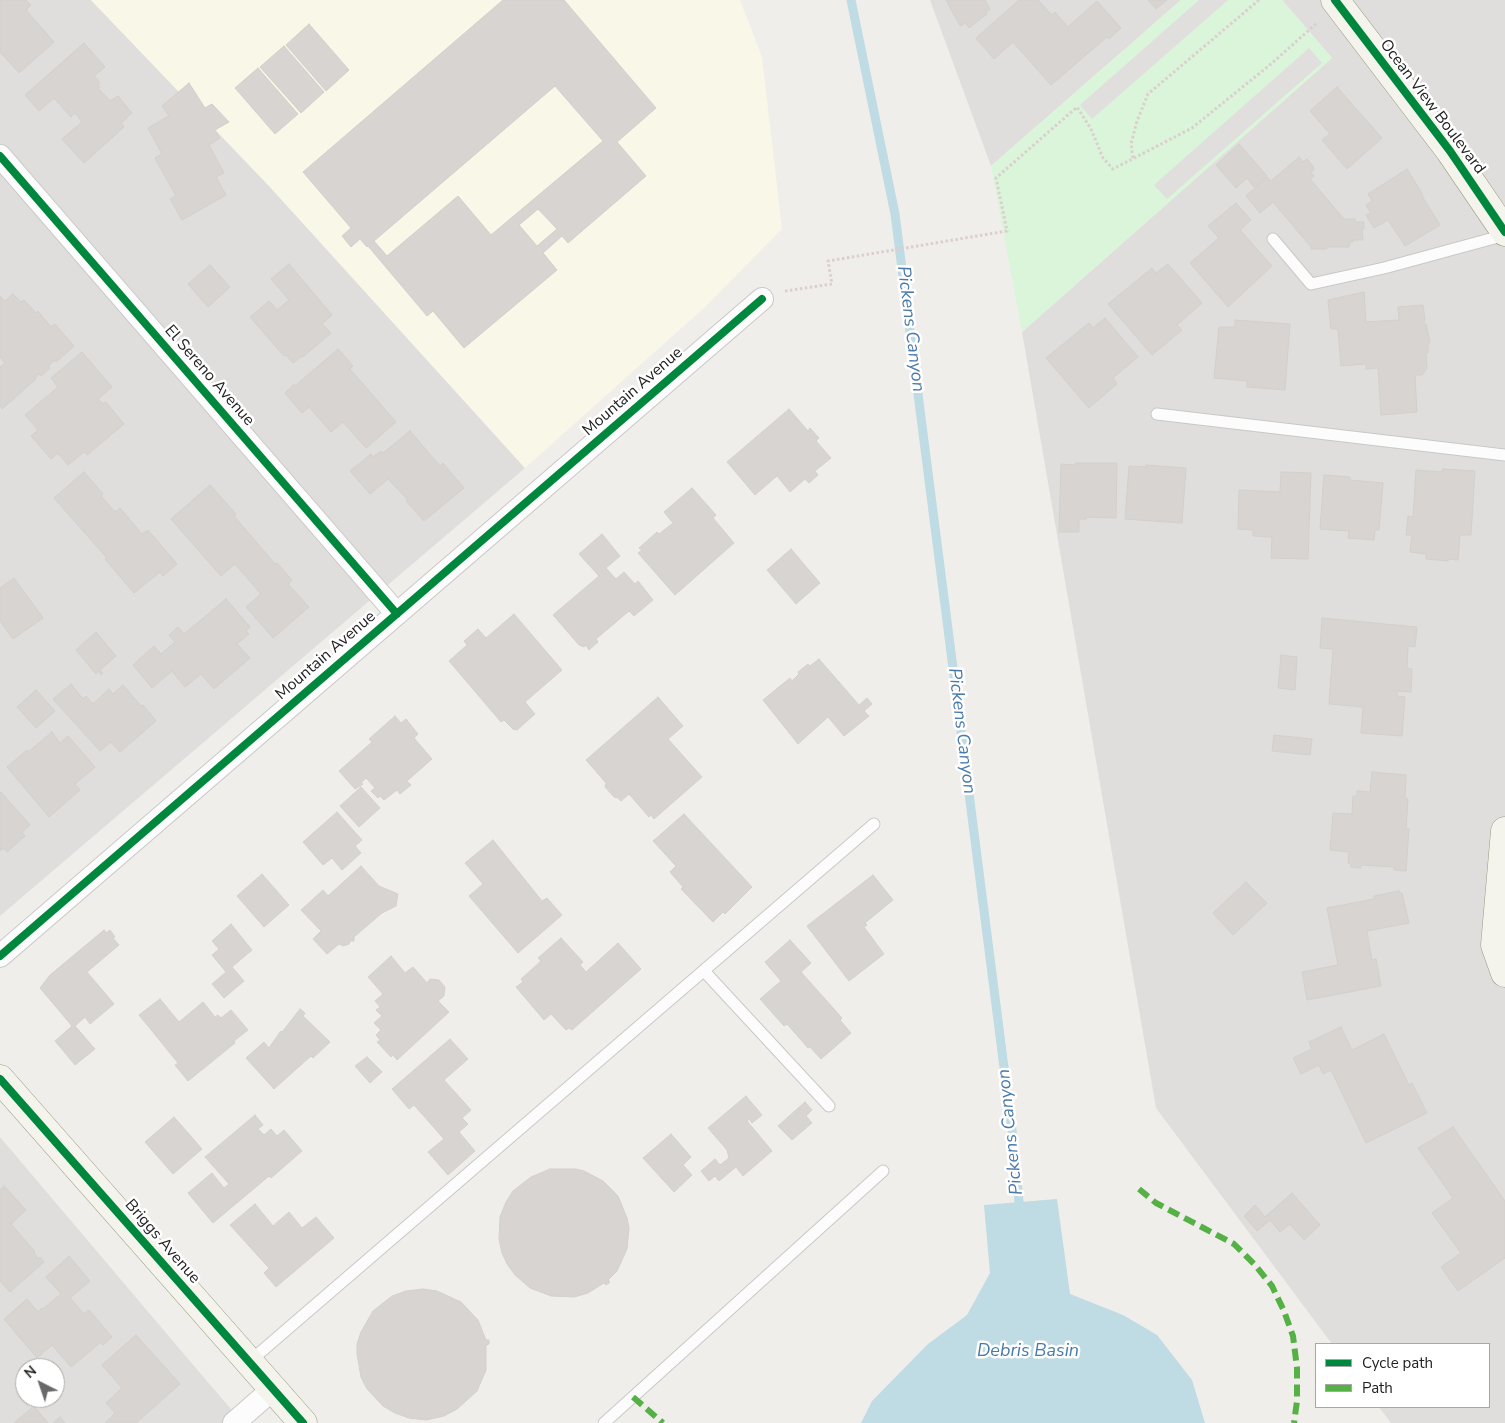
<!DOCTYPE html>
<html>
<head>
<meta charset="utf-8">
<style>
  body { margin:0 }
  #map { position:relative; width:1505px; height:1423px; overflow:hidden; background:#f0eeeb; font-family:"Nunito Sans",sans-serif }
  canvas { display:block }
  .legend { position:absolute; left:1315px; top:1343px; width:175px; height:65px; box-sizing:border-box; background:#fff; border:1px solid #a7a7a7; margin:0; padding:6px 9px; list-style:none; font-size:15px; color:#222 }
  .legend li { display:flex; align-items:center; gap:10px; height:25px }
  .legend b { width:25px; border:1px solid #a7a7a7 }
  .north { position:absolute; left:15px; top:1358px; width:50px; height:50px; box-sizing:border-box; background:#fff; border:1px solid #a7a7a7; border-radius:50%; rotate:319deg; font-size:14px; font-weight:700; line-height:20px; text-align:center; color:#222 }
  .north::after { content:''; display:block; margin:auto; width:18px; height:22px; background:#6a6968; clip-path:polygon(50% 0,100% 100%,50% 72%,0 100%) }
</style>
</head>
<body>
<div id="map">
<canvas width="1505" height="1423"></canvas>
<ul class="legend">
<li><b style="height:6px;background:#00873e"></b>Cycle path</li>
<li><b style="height:6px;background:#55b145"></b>Path</li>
</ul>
<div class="north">N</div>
</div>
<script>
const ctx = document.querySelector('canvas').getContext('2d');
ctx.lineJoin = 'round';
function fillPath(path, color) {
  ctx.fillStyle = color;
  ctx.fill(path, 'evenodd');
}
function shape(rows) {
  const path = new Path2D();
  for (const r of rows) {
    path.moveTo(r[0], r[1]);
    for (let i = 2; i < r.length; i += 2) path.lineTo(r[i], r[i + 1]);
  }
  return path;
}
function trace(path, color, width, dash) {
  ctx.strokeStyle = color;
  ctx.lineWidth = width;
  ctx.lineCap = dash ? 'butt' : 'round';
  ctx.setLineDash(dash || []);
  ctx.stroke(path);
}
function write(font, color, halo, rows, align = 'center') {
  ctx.font = font + ' "Nunito Sans",sans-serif';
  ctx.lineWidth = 5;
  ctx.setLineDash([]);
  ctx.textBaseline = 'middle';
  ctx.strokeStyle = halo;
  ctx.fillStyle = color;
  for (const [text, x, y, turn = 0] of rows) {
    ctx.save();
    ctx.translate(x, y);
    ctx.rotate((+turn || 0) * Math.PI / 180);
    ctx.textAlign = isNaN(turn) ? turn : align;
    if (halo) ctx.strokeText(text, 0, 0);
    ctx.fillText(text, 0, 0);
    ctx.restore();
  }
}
fillPath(shape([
  [0,0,91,0,270,187,525,468,0,916],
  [930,0,1181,0,991,166],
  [1282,0,1505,0,1505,1423,1391,1423,1379,1407,1489,1407,1489,1344,1332,1344,1156,1108,1022,332,1332,58],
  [0,1137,200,1373,243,1423,0,1423],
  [25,1368,55,1368,55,1398,25,1398]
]), '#dfdedc');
fillPath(shape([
  [91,0,740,0,762,57,782,229,705,307,525,468,270,187]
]), '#f8f7e8');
fillPath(shape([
  [1181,0,1282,0,1332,58,1022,332,991,166]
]), '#daf5da');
fillPath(shape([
  [1199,0,1228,0,1092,119,1080,105],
  [1309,48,1322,63,1167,199,1154,185]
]), '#e0dfde');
fillPath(shape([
  [1057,1199,1070,1294,1123,1315,1157,1335,1192,1380,1205,1423,861,1423,872,1401,928,1344,967,1315,990,1273,984,1205]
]), '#bfdbe3');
trace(shape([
  [851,0,895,214,1012,1130,1020,1212]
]), '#bfdbe3', 9);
const building = shape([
  [0,0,26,0,31,5,26,10,54,42,19,73,0,52,0,0],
  [503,0,564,0,656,108,617,142,646,176,568,243,562,236,543,253,557,270,464,348,433,311,427,316,368,246,367,247,360,239,351,247,342,236,351,228,303,172,503,0],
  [555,86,603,141,491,235,458,196,387,256,374,241,555,86],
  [538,209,557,229,537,246,519,225,538,209],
  [946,0,985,0,990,9,986,12,987,14,969,28,966,23,960,26,946,0],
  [1019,0,1038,0,1052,15,1055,12,1068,27,1097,1,1121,28,1109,39,1107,37,1051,85,1013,42,994,59,976,38,1019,0],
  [1148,0,1167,0,1156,9,1148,0],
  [309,24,349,70,326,91,286,45,309,24],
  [84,43,105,67,94,76,100,83,98,85,100,87,98,88,110,101,118,96,132,113,121,123,124,127,84,163,62,139,82,122,75,113,71,117,54,98,39,111,25,95,84,43],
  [284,46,324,92,301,113,260,67,284,46],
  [258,68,298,114,275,134,235,88,258,68],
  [189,83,205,108,212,104,229,122,215,130,220,138,209,145,224,173,216,177,226,195,182,220,170,199,176,196,155,158,162,154,148,128,169,116,162,106,189,83],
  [1337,87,1382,138,1347,169,1322,140,1330,134,1310,111,1337,87],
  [1239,144,1267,176,1254,187,1247,178,1236,188,1216,165,1239,144],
  [1299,157,1303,162,1307,159,1313,166,1314,170,1311,173,1314,176,1310,179,1344,219,1355,219,1355,222,1364,222,1364,229,1362,229,1363,240,1353,240,1353,242,1350,242,1349,247,1327,247,1327,249,1311,249,1311,247,1273,202,1260,213,1246,196,1267,177,1271,181,1299,157],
  [1407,169,1423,195,1422,196,1440,225,1405,246,1388,220,1374,228,1366,215,1371,213,1366,205,1372,201,1368,194,1407,169],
  [1236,203,1251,220,1240,230,1272,266,1228,307,1190,263,1219,238,1208,226,1236,203],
  [289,264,332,315,322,324,331,333,303,357,302,356,293,363,286,355,284,356,250,317,269,301,277,310,289,300,271,279,289,264],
  [1168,264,1202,303,1177,325,1182,330,1152,355,1108,304,1152,268,1156,273,1168,264],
  [210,265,230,287,208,307,188,284,210,265],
  [1364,292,1366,322,1399,320,1398,307,1423,305,1425,320,1424,321,1424,324,1426,324,1430,342,1428,345,1428,353,1426,353,1427,368,1422,375,1415,375,1417,412,1381,415,1378,368,1366,369,1366,364,1341,366,1338,329,1331,329,1328,300,1364,292],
  [13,294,21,302,24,300,36,313,38,311,51,327,55,324,74,346,63,356,62,353,60,355,62,357,56,362,55,360,48,366,50,368,41,376,39,374,35,378,36,379,2,409,0,406,0,367,5,363,0,357,0,296,5,301,13,294],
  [1105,318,1138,357,1113,378,1117,384,1089,408,1046,358,1089,323,1093,328,1105,318],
  [1235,320,1290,324,1285,390,1247,387,1247,381,1214,378,1219,327,1235,327,1235,320],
  [338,349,353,366,350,369,396,422,366,448,343,422,331,432,309,407,302,413,285,393,294,384,295,386,338,349],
  [82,352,112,387,98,399,103,404,106,402,124,424,87,455,84,452,68,465,58,453,51,459,31,436,38,430,25,415,58,387,51,378,82,352],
  [789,409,808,431,810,428,819,438,816,441,831,458,815,471,818,475,809,483,805,479,790,492,777,476,755,495,727,462,789,409],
  [410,431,440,466,443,463,464,488,424,521,406,501,408,500,388,479,370,494,350,471,371,454,373,457,381,451,383,453,410,431],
  [1076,463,1117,463,1116,518,1086,517,1086,519,1079,519,1079,532,1059,532,1061,464,1076,465,1076,463],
  [1146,465,1186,468,1182,523,1125,519,1129,466,1146,467,1146,465],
  [1443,469,1475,471,1471,535,1460,535,1458,560,1448,559,1448,561,1426,559,1426,554,1410,552,1412,535,1406,535,1408,516,1413,517,1416,470,1442,472,1443,469],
  [84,472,103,494,101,496,115,512,120,508,142,534,148,530,177,564,163,576,160,572,134,593,105,559,107,558,54,498,84,472],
  [1281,472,1311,473,1308,559,1271,558,1272,537,1253,536,1253,530,1238,529,1239,490,1280,492,1281,472],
  [1324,475,1350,477,1350,480,1383,483,1379,530,1375,530,1374,540,1348,538,1349,531,1320,529,1324,475],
  [210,485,236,514,234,516,275,564,277,563,292,580,288,584,309,607,273,638,246,607,261,594,235,564,221,576,171,519,210,485],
  [692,488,716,515,713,518,734,543,675,595,638,553,642,550,639,548,657,532,659,534,673,523,664,512,692,488],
  [602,534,620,556,606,568,616,579,624,572,635,584,638,581,653,600,634,616,629,611,596,639,598,642,589,650,586,645,584,647,579,645,553,615,599,576,579,554,602,534],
  [791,549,820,583,796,604,767,570,791,549],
  [14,578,43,618,13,639,0,621,0,588,14,578],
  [226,599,250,627,246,631,249,634,237,644,250,658,214,689,201,674,185,687,172,671,152,688,133,665,154,646,161,654,175,642,169,635,178,627,184,634,226,599],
  [514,614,562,670,525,702,535,714,517,730,513,729,504,720,501,722,449,661,467,645,464,641,478,629,486,638,514,614],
  [1322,618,1417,627,1415,647,1408,646,1407,668,1412,669,1411,692,1397,691,1397,696,1405,697,1402,736,1361,733,1363,707,1329,704,1333,649,1320,648,1322,618],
  [96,632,116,656,100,670,103,673,101,675,98,671,96,674,76,650,96,632],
  [1281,655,1297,657,1295,690,1278,688,1281,655],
  [819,659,859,705,867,698,872,704,864,711,869,716,844,736,828,717,798,744,763,700,790,678,792,681,799,674,798,672,808,664,810,666,819,659],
  [71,684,83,699,86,696,93,704,109,689,113,694,123,685,141,706,143,705,156,721,120,752,111,742,100,751,53,699,71,684],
  [36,690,55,711,36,728,17,707,36,690],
  [658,697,683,726,668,739,702,777,654,819,651,815,649,817,629,794,621,801,618,798,614,797,605,787,606,783,586,760,658,697],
  [395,716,401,723,406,719,418,734,414,738,432,759,407,781,411,785,400,794,397,790,384,800,380,796,378,798,371,791,375,788,366,778,361,783,363,784,355,789,339,771,372,742,369,739,395,716],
  [52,732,60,743,68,736,95,767,75,784,80,790,49,817,7,767,27,750,28,752,52,732],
  [1274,735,1312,739,1310,755,1272,751,1274,735],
  [1372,772,1406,775,1405,798,1408,799,1406,829,1409,829,1406,871,1394,870,1394,867,1361,865,1361,868,1351,867,1351,864,1348,863,1349,852,1330,850,1333,813,1352,814,1353,796,1357,796,1357,791,1370,792,1372,772],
  [361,787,380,808,359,827,340,806,361,787],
  [1,792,30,825,22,832,25,836,7,852,4,848,0,851,0,793,1,792],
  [337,812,362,840,355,846,361,853,342,870,332,858,323,865,303,842,337,812],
  [684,814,752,887,725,914,723,912,713,922,681,889,683,887,670,872,676,866,653,841,684,814],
  [493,840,542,901,547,898,562,915,518,953,469,896,483,884,465,863,493,840],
  [361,866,379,886,398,894,396,906,382,913,354,937,354,941,350,941,349,944,343,946,339,944,327,954,313,939,321,931,301,910,323,890,328,896,361,866],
  [262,874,289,905,264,927,237,896,262,874],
  [873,875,893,900,865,923,867,925,864,927,884,954,849,981,807,926,873,875],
  [1246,882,1267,903,1233,935,1213,913,1246,882],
  [1399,891,1400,893,1402,893,1409,923,1367,931,1372,960,1376,959,1381,986,1307,1000,1302,972,1338,965,1327,908,1374,899,1374,896,1399,891],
  [231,924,252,950,232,967,244,981,224,998,212,984,226,972,212,955,219,949,212,941,231,924],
  [104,930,106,933,110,930,115,937,113,938,119,945,87,972,114,1004,90,1024,85,1017,75,1026,95,1049,75,1065,55,1041,72,1026,40,988,50,975,104,930],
  [561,938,583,962,580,965,586,972,618,943,641,969,572,1030,569,1028,566,1030,551,1014,544,1020,516,987,523,982,521,979,541,961,538,958,561,938],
  [790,940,811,963,801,972,842,1018,840,1020,851,1033,821,1059,810,1047,808,1048,787,1024,784,1026,760,999,781,981,765,962,790,940],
  [391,956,405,973,413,967,427,983,430,979,439,980,445,987,444,996,438,1001,449,1012,397,1060,393,1055,391,1057,377,1042,380,1040,376,1035,381,1030,374,1023,382,1016,376,1010,380,1007,375,1001,383,994,368,977,391,956],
  [160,999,179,1022,203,1002,215,1017,218,1015,221,1018,231,1010,248,1030,234,1041,235,1043,188,1081,175,1065,178,1063,139,1015,160,999],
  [300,1009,305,1013,303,1016,330,1042,313,1058,311,1056,274,1089,246,1058,264,1042,269,1048,280,1032,283,1031,300,1009],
  [1341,1027,1352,1050,1384,1034,1409,1085,1412,1083,1427,1113,1366,1143,1331,1070,1323,1074,1319,1065,1301,1074,1293,1058,1312,1049,1309,1042,1341,1027],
  [450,1039,468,1059,444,1080,471,1110,462,1118,468,1124,459,1132,475,1151,448,1175,428,1152,444,1139,414,1105,409,1109,392,1089,450,1039],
  [367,1057,382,1072,370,1083,355,1066,367,1057],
  [746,1096,762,1115,752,1123,749,1119,747,1121,772,1151,743,1176,736,1167,719,1181,715,1176,709,1181,701,1171,715,1159,720,1165,729,1158,727,1150,708,1128,746,1096],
  [805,1102,812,1110,806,1116,812,1123,792,1140,778,1126,805,1102],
  [255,1115,263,1125,258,1129,264,1135,271,1129,277,1136,284,1130,302,1151,271,1178,269,1176,213,1223,188,1193,212,1173,224,1188,229,1184,205,1157,255,1115],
  [174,1117,202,1149,173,1174,145,1142,174,1117],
  [1453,1127,1505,1201,1505,1258,1458,1291,1441,1267,1461,1253,1432,1213,1453,1198,1418,1148,1453,1127],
  [671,1134,691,1157,683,1165,692,1175,674,1192,643,1158,671,1134],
  [550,1169,576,1169,584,1171,603,1181,618,1196,627,1218,629,1228,627,1249,617,1271,608,1280,610,1282,606,1285,604,1283,588,1293,574,1297,551,1296,530,1288,515,1275,507,1264,502,1253,499,1239,500,1217,506,1202,513,1191,531,1177,550,1169],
  [4,1186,26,1210,11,1224,35,1252,34,1253,38,1259,40,1257,44,1262,10,1292,0,1281,0,1190,4,1186],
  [1292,1193,1320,1225,1304,1240,1290,1224,1280,1232,1270,1220,1257,1231,1244,1216,1255,1205,1265,1217,1292,1193],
  [255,1204,273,1226,289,1212,302,1228,316,1217,334,1238,276,1287,264,1273,269,1268,230,1225,255,1204],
  [69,1256,90,1281,70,1298,84,1314,89,1310,112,1337,103,1345,101,1342,71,1367,52,1345,37,1358,4,1319,27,1299,38,1312,42,1308,43,1309,61,1294,46,1277,69,1256],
  [423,1289,437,1291,461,1302,478,1320,486,1340,489,1340,489,1344,486,1345,486,1370,477,1391,457,1409,444,1416,426,1420,409,1418,395,1413,383,1406,367,1389,361,1377,357,1354,357,1344,361,1332,373,1311,392,1296,406,1291,423,1289],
  [136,1335,180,1384,136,1423,105,1423,115,1413,106,1403,122,1388,102,1365,136,1335],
  [34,1406,48,1423,14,1423,34,1406],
  [60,1417,65,1423,53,1423,60,1417]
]);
fillPath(building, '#d7d4d2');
trace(building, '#d3d0cc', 1);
const lane = shape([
  [1273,239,1311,284,1384,268,1505,235],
  [1157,414,1505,455],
  [704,971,829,1106],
  [249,1362,874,824],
  [604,1423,883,1171]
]);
const street = shape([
  [0,156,397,614],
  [0,956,762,299],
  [234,1423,273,1389]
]);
const secondary = shape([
  [1335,0,1450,151,1505,232],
  [1505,831,1495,945,1505,973],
  [0,1079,303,1423]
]);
trace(lane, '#c9c8c7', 13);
trace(street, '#c9c8c7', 24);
trace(secondary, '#999a82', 29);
trace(shape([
  [1133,158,1131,144,1137,121,1148,94,1259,0],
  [785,291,832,284,828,261,1007,231,996,178,1077,107,1091,129,1103,158,1113,169,1192,128,1271,64,1317,23]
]), '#dccecd', 3, [2.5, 2.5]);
trace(lane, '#fdfcfc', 11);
trace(street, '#fdfcfc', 22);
trace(secondary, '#f4f4ed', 28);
trace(shape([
  [1139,1189,1156,1203,1234,1244,1255,1265,1272,1286,1284,1311,1293,1336,1297,1368,1297,1401,1294,1423],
  [633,1397,663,1423]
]), '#55b145', 6, [12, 6]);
trace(shape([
  [1335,0,1450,151,1505,232],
  [0,156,397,614],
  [0,956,762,299],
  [0,1079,303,1423]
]), '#00873e', 8);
write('16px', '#222', '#fff', [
  ["Ocean View Boulevard",1432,107,53],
  ["El Sereno Avenue",209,376,49],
  ["Mountain Avenue",633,392,-41],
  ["Mountain Avenue",326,656,-41],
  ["Briggs Avenue",162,1242,49]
]);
write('italic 18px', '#4a7aab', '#fff', [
  ["Pickens Canyon",910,329,83],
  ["Pickens Canyon",961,731,83],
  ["Pickens Canyon",1011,1132,-96],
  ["Debris Basin",1028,1352]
]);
</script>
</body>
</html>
